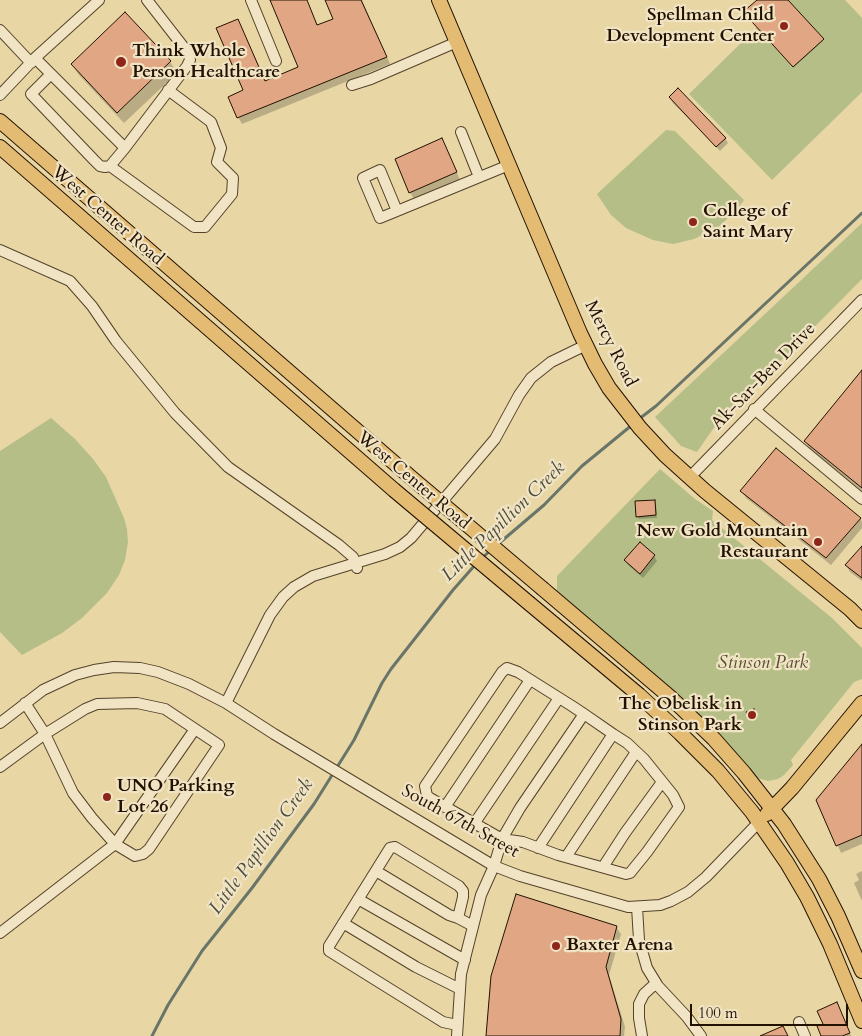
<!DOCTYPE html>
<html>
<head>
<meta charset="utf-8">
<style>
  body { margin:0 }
  #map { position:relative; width:862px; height:1036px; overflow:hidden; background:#e8d6a5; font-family:Cardo,serif }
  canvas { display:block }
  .scale { position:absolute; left:690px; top:1004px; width:158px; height:22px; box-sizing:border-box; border:2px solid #231100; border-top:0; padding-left:6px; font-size:15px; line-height:18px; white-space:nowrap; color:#231100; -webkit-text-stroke:4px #f0e4c4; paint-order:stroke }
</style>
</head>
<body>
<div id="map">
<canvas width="862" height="1036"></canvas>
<div class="scale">100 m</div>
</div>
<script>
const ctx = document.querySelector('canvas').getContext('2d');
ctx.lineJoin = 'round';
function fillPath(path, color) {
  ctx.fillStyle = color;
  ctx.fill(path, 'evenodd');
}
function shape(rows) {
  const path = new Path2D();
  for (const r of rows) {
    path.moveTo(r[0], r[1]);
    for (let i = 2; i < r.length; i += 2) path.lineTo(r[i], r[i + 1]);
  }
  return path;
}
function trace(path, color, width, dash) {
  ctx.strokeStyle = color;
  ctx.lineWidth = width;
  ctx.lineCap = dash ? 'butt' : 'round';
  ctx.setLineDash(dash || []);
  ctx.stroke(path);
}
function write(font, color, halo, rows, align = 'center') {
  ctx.font = font + ' Cardo,serif';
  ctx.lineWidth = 4.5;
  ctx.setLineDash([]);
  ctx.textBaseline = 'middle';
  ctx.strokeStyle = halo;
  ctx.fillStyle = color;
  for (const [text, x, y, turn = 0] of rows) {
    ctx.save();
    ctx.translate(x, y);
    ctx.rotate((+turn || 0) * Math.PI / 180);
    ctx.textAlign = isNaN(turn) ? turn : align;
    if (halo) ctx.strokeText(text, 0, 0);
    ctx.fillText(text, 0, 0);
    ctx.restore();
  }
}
fillPath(shape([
  [785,0,845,0,862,18,862,92,772,180,689,94],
  [666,130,675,131,744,200,735,212,718,227,694,239,673,244,653,240,626,228,611,215,597,194],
  [862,223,862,279,713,429,697,452,681,446,655,417],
  [51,418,75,439,93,459,106,477,124,518,127,529,128,542,125,560,119,575,107,593,82,618,62,633,22,655,0,632,0,451],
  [660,469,695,499,713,511,712,520,832,618,862,648,862,679,854,682,791,760,793,765,784,775,778,779,768,781,757,778,710,725,684,701,587,619,557,591,557,576]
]), '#b5be87');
fillPath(shape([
  [274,0,307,0,318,26,334,19,326,0,362,0,390,64,242,124,238,117,245,91,238,20,266,82,300,68],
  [759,0,787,0,823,41,794,67,746,13],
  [170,62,177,73,124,123,79,75,72,64],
  [670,98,725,138,728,143,720,151,673,103],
  [446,147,460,180,414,199,410,192],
  [862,372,862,491,810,449,805,441],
  [742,491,860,518,862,522,862,528,831,565,746,498],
  [655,501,656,504,657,518,639,519,637,516],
  [862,548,862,581,850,572,846,565],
  [654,556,657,561,643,578,628,565,625,560],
  [862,746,862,844,841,853,818,800],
  [862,871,862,901,854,883,859,880,856,874],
  [616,927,621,934,609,975,625,1027,624,1036,488,1036],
  [839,1008,851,1036,823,1036,824,1024]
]), '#0003');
trace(shape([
  [639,419,656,406,862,213],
  [497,545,544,505,582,466,632,425],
  [482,558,492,549],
  [152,1036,168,1005,202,951,252,888,314,804,354,740,382,683,391,669,453,590,475,565]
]), '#697568', 3);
const building = shape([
  [270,0,307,0,317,25,333,19,325,0,361,0,387,57,237,118,228,97,243,90,216,28,238,19,265,81,298,67,270,0],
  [757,0,788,0,824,39,793,67,743,12,757,0],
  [125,12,171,61,117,113,71,64,125,12],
  [678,88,726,138,716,147,669,97,678,88],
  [442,138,457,172,409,193,395,159,442,138],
  [862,370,862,488,804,441,862,370],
  [776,448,861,518,826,558,740,491,776,448],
  [655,500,656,515,636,517,635,501,655,500],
  [640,542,655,555,640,574,624,560,640,542],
  [862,546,862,578,845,565,862,546],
  [754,709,757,717,750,720,746,712,754,709],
  [862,744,862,835,836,846,816,800,862,744],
  [516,894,617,926,606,967,621,1019,620,1036,486,1036,491,976,516,894],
  [837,1002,850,1033,842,1036,821,1036,817,1026,823,1024,817,1011,837,1002],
  [783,1026,788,1036,760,1036,783,1026]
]);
fillPath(building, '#e1a784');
trace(building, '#231100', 1);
const minor = shape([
  [251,0,276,61],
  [0,30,31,63],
  [35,58,125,148,187,66,190,60,189,54,147,0],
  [51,74,31,94,94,160,100,166,105,167,110,166,125,148],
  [352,85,371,79,457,42],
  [0,95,35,58,99,0],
  [461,132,479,177],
  [110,166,194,227,205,227,232,194,233,178,217,162,221,148,211,122,168,90],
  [397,211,380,170,363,178,380,218,509,165],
  [0,250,70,281,92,306,116,341,175,413,228,467,339,545,353,557,357,568],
  [754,409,862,499],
  [690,477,862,300],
  [226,703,270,615,283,597,294,587,313,576,385,554,400,547,411,538,495,439,519,395,531,378,551,362,586,345],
  [0,723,43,690,75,675,94,670,114,667,140,668,158,672,189,684,226,703,274,734,494,866,520,876,628,907,660,905,671,901,688,892,706,877,760,821],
  [0,767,45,734,85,709,97,704,137,703,165,709,219,745,149,849,143,854,135,856,115,844,92,818,73,793,45,734,25,703],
  [445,807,530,680],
  [474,824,559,698],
  [538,848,613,734],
  [566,857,636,752],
  [603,867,625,833,662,782],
  [376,871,449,915,458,918],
  [358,899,465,960],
  [637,907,639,940,647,968,658,986,687,1017,701,1036],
  [343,923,416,967,460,989],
  [0,933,115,844,195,729],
  [799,1022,805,1036],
  [457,1025,443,1022,329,951,329,946,390,848,395,847,459,886,463,891,463,897,458,918,473,926],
  [457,1036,461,974,481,895,494,866,502,839,430,798,427,796,425,786,502,672,507,668,518,672,572,706,584,714,613,734,627,743,644,759,673,795,679,807,647,852,630,873,626,874,558,855,523,842,502,839,520,808,584,714],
  [642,1036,639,1018,639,1004,644,994,656,983]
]);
const major = shape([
  [439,0,580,333,595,364,609,388,640,428,665,455,705,491,850,609,862,621],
  [0,121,407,474],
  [0,147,394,490],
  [543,589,670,697,714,739,744,773,784,824,819,879,838,916,862,971],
  [530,604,639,695,680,733,718,771,752,812,787,863,807,897,830,944,862,1021],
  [767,814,792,788,862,703]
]);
trace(minor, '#544229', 12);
trace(major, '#231100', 16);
trace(minor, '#f0e4c4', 10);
trace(major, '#e4bb72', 14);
const majorBridge = shape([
  [407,474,543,589],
  [394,490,530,604]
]);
trace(majorBridge, '#231100', 16, []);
trace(majorBridge, '#e4bb72', 14);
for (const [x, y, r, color] of [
  [784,26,5,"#8f2418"],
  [121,62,6,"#8f2418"],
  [693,222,5,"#8f2418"],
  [818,542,5,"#8f2418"],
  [752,715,5,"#8f2418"],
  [107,797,5,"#8f2418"],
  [556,946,5,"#8f2418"]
]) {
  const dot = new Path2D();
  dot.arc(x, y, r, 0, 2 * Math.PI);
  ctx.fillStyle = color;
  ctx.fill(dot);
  trace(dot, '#f0e4c4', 2);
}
write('bold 18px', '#231100', '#f0e4c4', [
  ["Spellman Child",774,16,"right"],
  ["Development Center",774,37,"right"],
  ["Think Whole",132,52],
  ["Person Healthcare",132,73],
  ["College of",703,212],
  ["Saint Mary",703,233],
  ["New Gold Mountain",808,532,"right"],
  ["Restaurant",808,553,"right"],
  ["The Obelisk in",742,705,"right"],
  ["Stinson Park",742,726,"right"],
  ["UNO Parking",117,787],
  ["Lot 26",117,808],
  ["Baxter Arena",566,946]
], 'left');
write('18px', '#231100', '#f0e4c4', [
  ["West Center Road",107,216,41],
  ["Mercy Road",610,344,63],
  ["Ak-Sar-Ben Drive",764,377,-46],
  ["West Center Road",413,481,40],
  ["South 67th Street",460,822,29]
]);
write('italic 18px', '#564e2f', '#f0e4c4', [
  ["Stinson Park",763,664]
]);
write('italic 19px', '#4c4b3d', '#f0e4c4', [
  ["Little Papillion Creek",504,522,-44],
  ["Little Papillion Creek",262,847,-54]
]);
</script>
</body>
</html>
